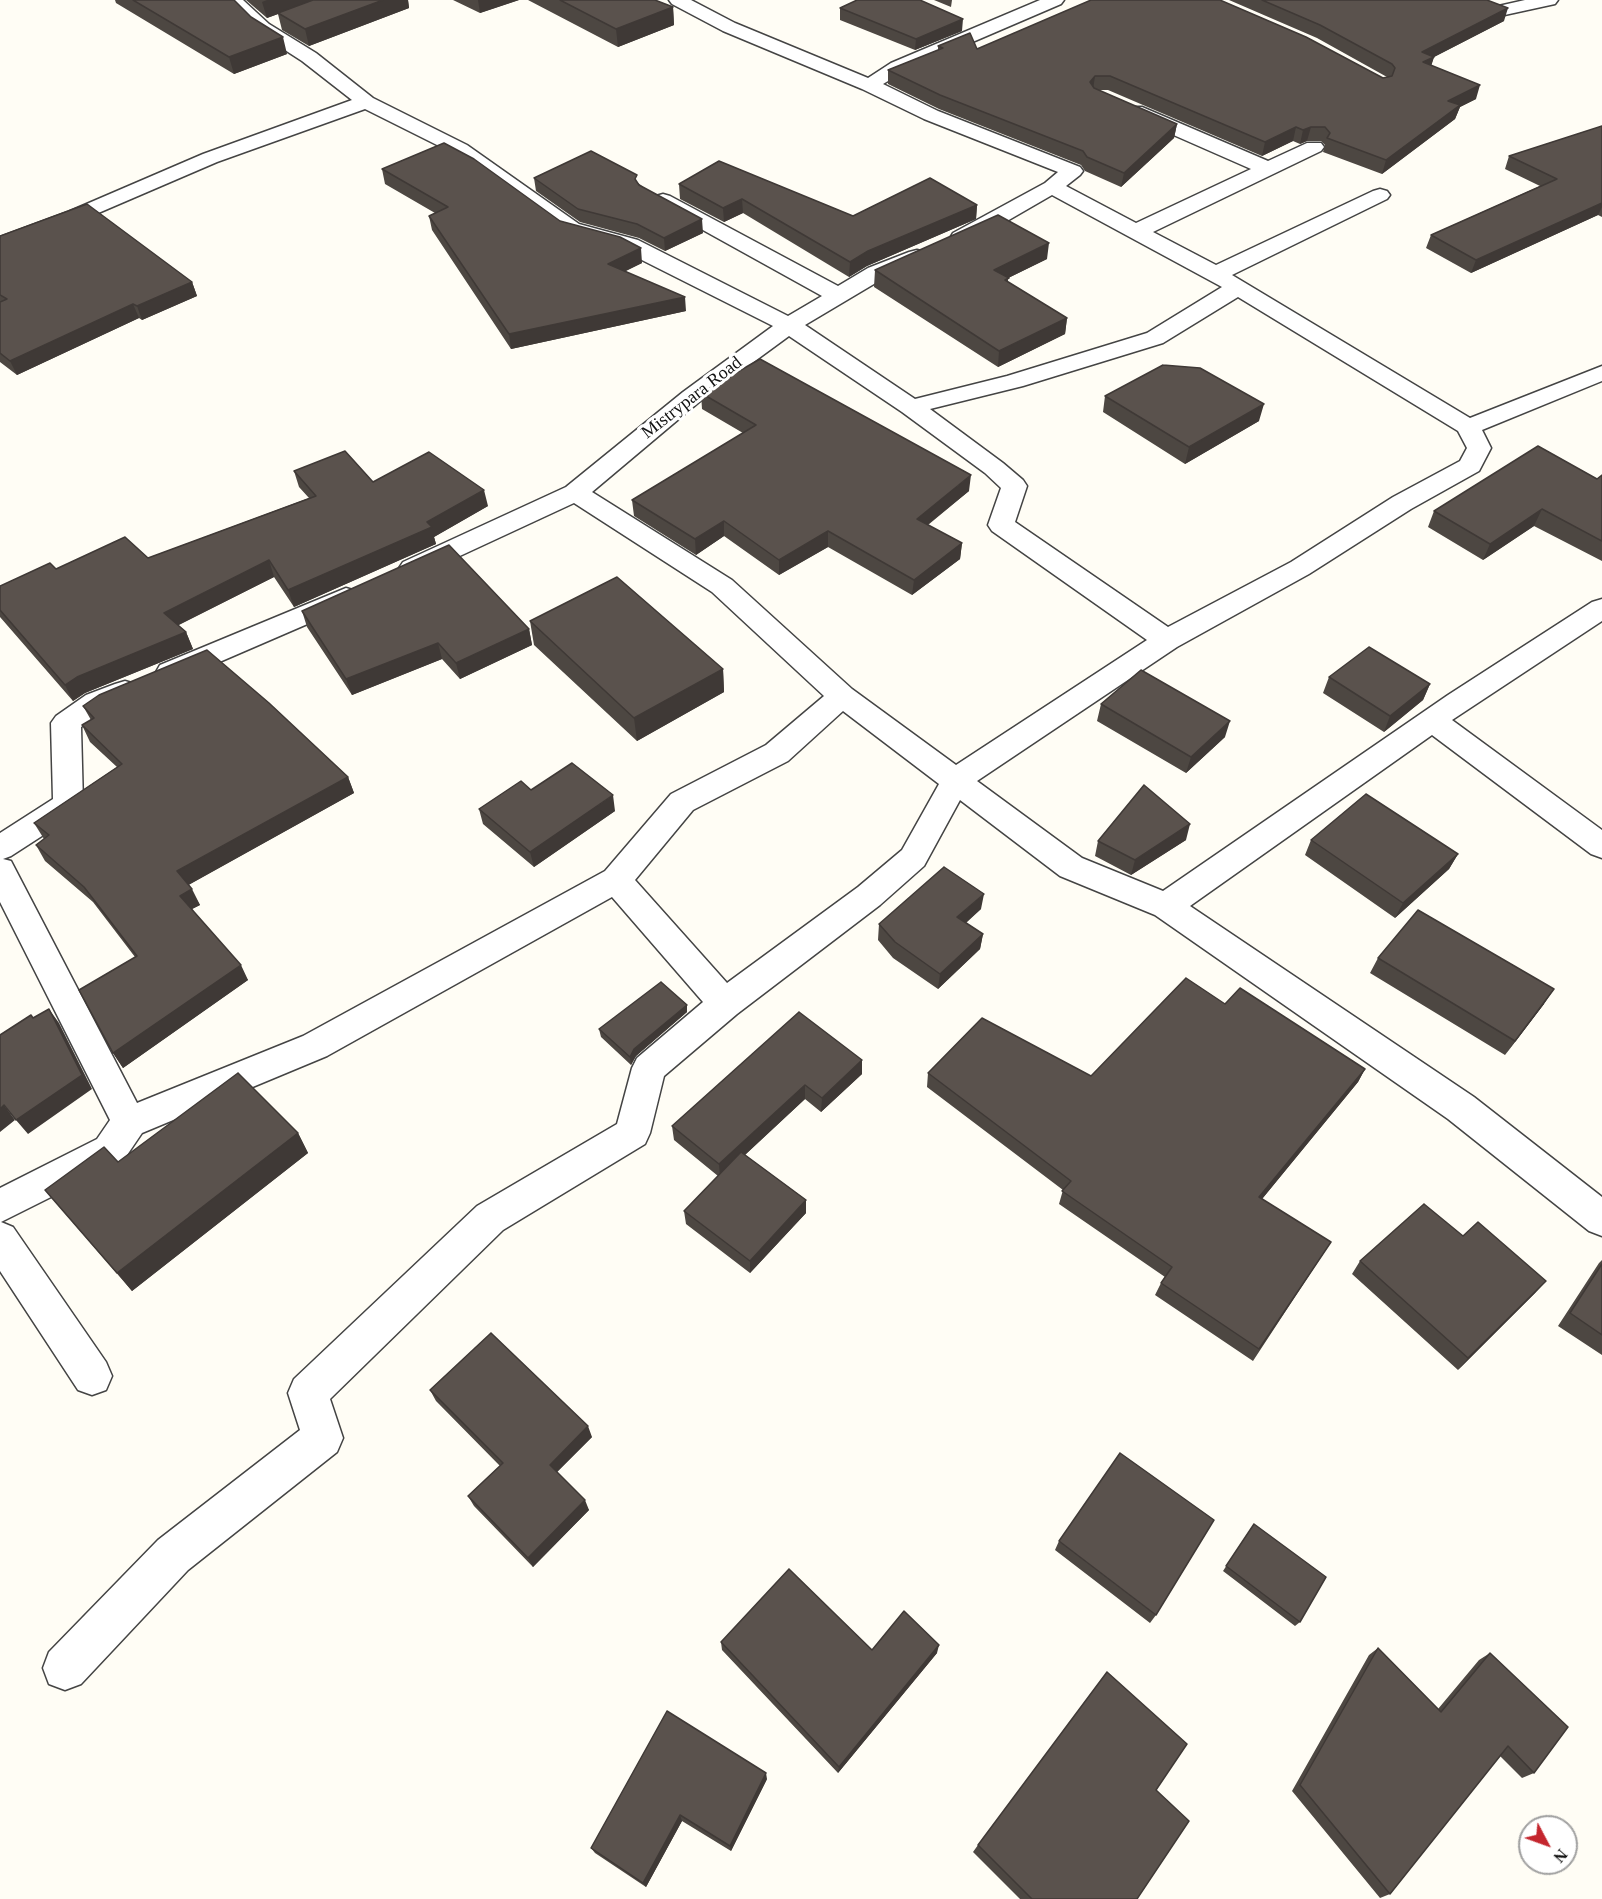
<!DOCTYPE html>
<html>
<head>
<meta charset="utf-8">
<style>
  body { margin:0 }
  #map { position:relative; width:1602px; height:1899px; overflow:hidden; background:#fffdf5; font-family:Georgia,serif }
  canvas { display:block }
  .north { position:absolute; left:1518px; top:1815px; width:60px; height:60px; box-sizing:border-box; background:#fff; border:2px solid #a0a0a0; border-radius:50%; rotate:131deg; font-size:16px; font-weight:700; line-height:24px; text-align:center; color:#111 }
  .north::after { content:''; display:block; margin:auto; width:21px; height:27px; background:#c4262e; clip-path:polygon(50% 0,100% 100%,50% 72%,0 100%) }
</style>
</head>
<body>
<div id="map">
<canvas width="1602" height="1899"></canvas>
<div class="north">N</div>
</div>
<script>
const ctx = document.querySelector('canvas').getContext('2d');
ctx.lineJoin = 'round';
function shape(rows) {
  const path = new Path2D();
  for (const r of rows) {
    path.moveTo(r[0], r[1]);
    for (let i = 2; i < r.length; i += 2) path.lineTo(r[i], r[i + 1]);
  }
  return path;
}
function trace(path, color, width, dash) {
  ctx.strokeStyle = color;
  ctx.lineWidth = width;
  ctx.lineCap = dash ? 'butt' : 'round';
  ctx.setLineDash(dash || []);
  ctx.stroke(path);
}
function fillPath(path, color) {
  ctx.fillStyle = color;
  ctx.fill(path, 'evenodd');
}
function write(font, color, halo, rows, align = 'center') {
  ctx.font = font + ' Georgia,serif';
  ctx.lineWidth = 6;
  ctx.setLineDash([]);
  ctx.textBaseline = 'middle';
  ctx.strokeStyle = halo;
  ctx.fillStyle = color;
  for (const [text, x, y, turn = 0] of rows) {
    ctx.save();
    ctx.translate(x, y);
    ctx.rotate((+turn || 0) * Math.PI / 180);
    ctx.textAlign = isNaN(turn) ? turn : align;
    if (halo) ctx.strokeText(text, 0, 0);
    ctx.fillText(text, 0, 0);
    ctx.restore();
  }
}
const minor = shape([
  [224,0,243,0,269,24,316,53,373,98,467,145,579,224,638,240,788,316,822,296,656,204,653,200,656,196,663,194,670,196,838,286,868,268,909,252,917,250,925,252,928,257,925,262,884,278,805,325,915,399,1007,376,1147,333,1222,287,1052,195,969,243,961,244,953,243,950,238,953,233,1045,183,1058,172,924,119,862,89,723,31,672,4,669,0,691,0,735,23,868,78,891,63,1040,0,1064,0,1061,4,905,71,883,84,938,111,1080,167,1083,171,1080,175,1066,186,1136,223,1251,169,1128,115,1125,111,1128,107,1142,107,1268,161,1307,143,1321,143,1324,147,1321,151,1153,232,1216,265,1373,191,1380,189,1387,191,1390,195,1387,199,1232,275,1470,418,1602,366,1602,381,1482,430,1491,448,1479,471,1411,509,1309,574,1177,647,977,781,1082,858,1163,891,1448,695,1592,602,1602,599,1602,621,1452,720,1602,830,1602,858,1591,854,1432,735,1190,906,1474,1097,1602,1197,1602,1236,1589,1231,1448,1119,1155,915,1060,876,960,800,924,866,880,905,737,1014,664,1076,650,1133,645,1144,503,1230,330,1399,343,1438,337,1452,188,1570,81,1684,65,1690,49,1684,43,1668,49,1652,158,1540,300,1430,288,1393,294,1379,477,1206,617,1124,632,1068,637,1058,703,1002,612,897,327,1056,142,1133,123,1161,1,1222,13,1227,106,1362,112,1376,106,1390,92,1395,78,1390,0,1271,0,1188,97,1139,110,1120,0,902,0,833,53,799,51,723,56,716,86,695,115,684,125,681,135,684,139,691,135,698,106,709,81,727,83,804,79,812,11,856,3,859,11,861,137,1103,303,1036,605,871,671,794,766,745,824,696,712,592,574,503,421,574,412,577,403,574,399,568,403,562,566,487,683,392,773,326,622,250,563,234,453,153,365,109,217,162,82,220,0,250,0,237,68,212,203,154,352,100,302,61,257,32,224,0],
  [1238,297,1458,431,1467,448,1460,461,1393,497,1291,562,1168,627,1015,522,1027,486,1023,480,1003,463,930,409,1023,386,1163,343,1238,297],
  [789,336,902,412,985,473,1001,488,988,525,992,531,1147,640,956,765,852,689,732,580,592,492,699,402,789,336],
  [843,711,939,784,902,850,858,887,727,983,635,880,693,810,788,761,843,711],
  [1525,0,1558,0,1555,4,1500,16,1494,15,1491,11,1494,7,1525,0],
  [346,588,356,591,360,597,356,603,180,679,170,682,160,679,156,672,160,665,346,588]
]);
trace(minor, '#444', 3);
fillPath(minor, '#fff');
fillPath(shape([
  [115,0,234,0,287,54,234,74,116,3],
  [246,0,408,0,409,8,309,46,282,30,278,14,267,18],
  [453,0,519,0,480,13],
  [528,0,655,0,673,7,674,25,618,47],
  [934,0,952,0,951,7],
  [1229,0,1487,0,1504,21,1434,57,1431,65,1476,99,1460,107,1455,119,1382,174,1323,152,1325,145,1321,141,1307,141,1300,144,1293,141,1262,156,1108,90,1097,90,1177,124,1174,138,1121,187,1085,171,1081,165,939,109,888,84,888,70,938,50,938,46,1383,78,1387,77,1317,38],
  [840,8,962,31,915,50,840,20],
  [1602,126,1602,217,1598,215,1471,273,1426,248,1431,235,1540,186,1505,169,1509,156],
  [382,169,560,221,642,263,625,271,686,311,511,349,432,230,429,216,435,213,385,184],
  [534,178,638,183,703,233,665,251,639,238,580,222,536,191],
  [679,184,853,216,977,205,976,219,867,266,849,277,743,213,724,222,680,199],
  [0,236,192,282,197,296,142,320,139,318,17,375,0,362],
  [1047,259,1008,278,1008,282,1067,318,1065,334,998,367,874,287,875,270],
  [701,393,969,491,928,525,962,543,960,559,912,595,828,547,779,575,724,536,696,555,634,516,632,500,743,433,702,409],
  [1105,396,1259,421,1185,464,1103,412],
  [294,471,373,482,488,506,434,537,436,544,294,607,274,577,178,625,186,632,193,649,85,693,73,701,0,617,0,586,56,569,148,558,309,498,299,487],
  [1602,475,1602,561,1534,526,1483,560,1428,527,1434,511,1597,479],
  [302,611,529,629,532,645,460,679,442,659,352,695,307,627],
  [530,621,723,669,724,692,637,741,534,645],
  [1329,677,1430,684,1423,700,1384,732,1323,693],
  [1101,704,1225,737,1186,773,1097,721],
  [83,706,348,777,354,793,188,885,200,905,192,909,248,980,123,1068,113,1053,135,957,93,902,45,861,36,845,44,839,34,823,117,767,90,742,82,725,91,720],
  [531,790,615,811,534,867,483,824,479,809],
  [1186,840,1131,875,1095,856,1098,841],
  [1311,840,1458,854,1449,869,1395,918,1305,855],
  [981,909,966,923,983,934,980,949,938,989,893,958,878,940,879,924],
  [1378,958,1544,1004,1505,1055,1370,973],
  [1225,1004,1365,1069,1358,1082,1262,1199,1331,1242,1253,1361,1155,1295,1161,1283,1165,1277,1059,1204,1063,1190,927,1087,928,1073,1091,1076],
  [687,1005,687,1012,636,1056,631,1065,601,1037,599,1029],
  [862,1060,862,1074,821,1112,805,1099,745,1155,806,1200,806,1213,750,1273,686,1224,684,1211,718,1176,674,1140,672,1126],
  [298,1133,308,1153,132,1291,45,1190,118,1162],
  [1463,1236,1546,1281,1535,1293,1458,1370,1352,1274,1360,1261],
  [1602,1260,1602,1355,1558,1326,1599,1263],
  [430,1390,592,1437,557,1472,589,1510,533,1567,474,1506,468,1496,500,1466,436,1401],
  [1254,1524,1300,1622,1295,1626,1223,1571],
  [1059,1541,1156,1615,1150,1623,1055,1550],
  [721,1642,872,1650,937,1653,838,1773,722,1650],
  [1378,1648,1438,1709,1479,1660,1490,1653,1534,1773,1522,1778,1500,1756,1390,1894,1380,1898,1292,1791,1369,1655],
  [767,1779,731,1851,682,1821,646,1887,595,1853,591,1848],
  [1156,1790,1137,1899,1020,1899,973,1852,978,1845]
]), '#4d4742');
fillPath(shape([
  [267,0,316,0,278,13,278,14,267,18,262,2],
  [383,0,408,0,409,8,309,46,305,29],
  [478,0,519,0,480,13],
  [673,7,674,25,618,47,616,29],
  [1508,8,1504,21,1434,57,1430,70,1419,75,1422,52],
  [963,19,962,31,915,50,916,39],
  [283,37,287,54,234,74,229,57],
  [1095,76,1093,90,1090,82],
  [1480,85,1476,99,1460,107,1455,119,1382,174,1386,160,1448,101],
  [1177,124,1174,138,1121,187,1124,173],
  [1296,127,1293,141,1262,156,1265,142],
  [1311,127,1307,141,1300,144,1303,130],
  [742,199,743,213,724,222,723,208],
  [1602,203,1602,207,1598,215,1471,273,1476,260],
  [977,205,976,219,867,266,849,277,850,262,868,251],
  [702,219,703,233,665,251,664,238],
  [1049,243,1047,259,992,286,994,270],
  [641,248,642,263,610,279,608,264],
  [192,282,197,296,142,320,137,306],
  [685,297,686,311,511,349,509,334],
  [133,304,139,318,17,375,10,361],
  [1067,318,1065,334,998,367,999,351],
  [1264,404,1259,421,1185,464,1189,447],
  [971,475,969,491,916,534,917,519],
  [484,490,488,506,434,537,436,544,294,607,288,590,427,522],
  [1542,509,1534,526,1483,560,1490,544],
  [724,521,724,536,696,555,695,539],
  [828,531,828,547,779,575,779,560],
  [962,543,960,559,912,595,914,580],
  [269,560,274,577,171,629,164,613],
  [529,629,532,645,460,679,456,663],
  [186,632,193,649,85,693,73,701,65,685,77,677],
  [438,643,442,659,352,695,346,679],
  [723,669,724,692,637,741,634,718],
  [1430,684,1423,700,1384,732,1390,716],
  [1230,721,1225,737,1186,773,1191,757],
  [348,777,354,793,185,887,177,871],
  [613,795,615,811,534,867,530,852],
  [1190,824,1186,840,1131,875,1135,860],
  [1458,854,1449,869,1395,918,1403,903],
  [192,889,200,905,188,911,180,896],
  [984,894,981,909,955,932,957,917],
  [983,934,980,949,938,989,940,974],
  [241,965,248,980,123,1068,113,1053],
  [1554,989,1544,1004,1505,1055,1515,1041],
  [687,1005,687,1012,636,1056,631,1065,630,1057,634,1049],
  [49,1009,59,1023,92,1089,28,1134,16,1120],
  [862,1060,862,1074,821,1112,822,1098],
  [1365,1069,1358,1082,1253,1210,1259,1197],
  [805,1085,805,1099,720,1178,719,1164],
  [4,1105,15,1120,0,1132,0,1109],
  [298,1133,308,1153,132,1291,117,1273],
  [806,1200,806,1213,750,1273,750,1261],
  [1546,1281,1535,1293,1458,1370,1468,1358],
  [588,1426,592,1437,554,1475,550,1465],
  [585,1500,589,1510,533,1567,528,1558],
  [939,1645,937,1653,838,1773,839,1767],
  [766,1773,767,1779,731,1851,730,1846],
  [680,1815,682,1821,646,1887,643,1883]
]), '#3f3936');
const building = shape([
  [133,0,234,0,251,17,283,37,229,57,133,0],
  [313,0,383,0,305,29,278,13,313,0],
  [560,0,655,0,673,7,616,29,560,0],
  [857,0,920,0,963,19,916,39,840,8,857,0],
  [1091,0,1220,0,1306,37,1383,78,1392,76,1395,68,1392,64,1320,25,1262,0,1487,0,1508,8,1422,52,1434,57,1423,62,1480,85,1448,101,1460,105,1386,160,1327,138,1330,133,1325,127,1311,127,1303,130,1296,127,1265,142,1110,76,1095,76,1090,82,1094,88,1177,124,1124,173,1087,157,1083,151,940,95,888,70,943,48,938,46,970,33,977,49,1091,0],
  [1602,126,1602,203,1476,260,1431,235,1557,179,1509,156,1602,126],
  [444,143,474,159,560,221,620,237,641,248,608,264,685,297,509,334,429,216,448,207,382,169,444,143],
  [591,151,637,175,635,179,639,185,702,219,664,238,637,224,578,209,534,178,591,151],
  [719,161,853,216,930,178,977,205,868,251,850,262,742,199,723,208,679,184,719,161],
  [87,204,192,282,137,306,133,304,10,361,0,353,0,302,7,299,0,295,0,236,87,204],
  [998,215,1049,243,994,270,1009,278,1005,280,1067,318,999,351,875,270,998,215],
  [760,359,971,475,917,519,962,543,914,580,828,531,779,560,724,521,695,539,632,500,756,425,701,393,760,359],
  [1163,365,1200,368,1264,404,1189,447,1105,396,1163,365],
  [1538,446,1597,479,1602,475,1602,541,1542,509,1490,544,1434,511,1538,446],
  [345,451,373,482,429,452,484,490,427,522,432,527,288,590,269,560,164,613,186,632,77,677,65,685,0,610,0,586,50,563,56,569,125,537,148,558,316,496,294,471,345,451],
  [449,545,529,629,456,663,438,643,346,679,302,611,449,545],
  [617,577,723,669,634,718,530,621,617,577],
  [1369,647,1430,684,1390,716,1329,677,1369,647],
  [207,650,269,703,348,777,177,871,192,889,180,896,241,965,113,1053,79,990,137,956,84,887,36,845,49,835,34,823,122,764,82,725,94,718,83,706,99,695,207,650],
  [1141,670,1230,721,1191,757,1101,704,1141,670],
  [572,763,613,795,530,852,479,809,521,781,531,790,572,763],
  [1144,785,1190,824,1135,860,1098,841,1144,785],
  [1366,794,1458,854,1403,903,1311,840,1366,794],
  [944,867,984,894,957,917,983,934,940,974,895,942,879,924,944,867],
  [1418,910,1554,989,1515,1041,1378,958,1418,910],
  [1186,978,1225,1004,1240,988,1365,1069,1259,1197,1331,1242,1259,1349,1161,1283,1172,1267,1062,1191,1071,1181,928,1073,982,1018,1091,1076,1186,978],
  [661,982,687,1005,634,1049,630,1057,599,1029,661,982],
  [49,1009,82,1075,16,1120,4,1105,0,1109,0,1035,31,1015,33,1018,49,1009],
  [799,1012,862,1060,822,1098,805,1085,719,1164,672,1126,799,1012],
  [238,1073,298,1133,117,1273,45,1190,104,1147,118,1162,238,1073],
  [741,1152,806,1200,750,1261,684,1211,741,1152],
  [1424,1204,1463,1236,1478,1222,1546,1281,1468,1358,1360,1261,1424,1204],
  [1602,1264,1602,1335,1570,1313,1602,1264],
  [491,1333,588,1426,550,1465,585,1500,528,1558,468,1496,503,1463,430,1390,491,1333],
  [1120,1453,1214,1520,1156,1615,1059,1541,1120,1453],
  [1254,1524,1326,1577,1300,1622,1226,1566,1254,1524],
  [789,1569,872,1650,904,1611,939,1645,839,1767,721,1642,789,1569],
  [1378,1648,1441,1712,1490,1653,1568,1727,1534,1773,1508,1746,1390,1894,1300,1785,1378,1648],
  [1107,1672,1187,1744,1156,1790,1189,1821,1137,1899,1032,1899,978,1845,1107,1672],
  [667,1711,766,1773,730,1846,680,1815,643,1883,591,1848,667,1711]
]);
fillPath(building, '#5a524d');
trace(building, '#3f3936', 1.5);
write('18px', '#111', '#fff', [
  ["Mistrypara Road",692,398,-38]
]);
</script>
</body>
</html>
